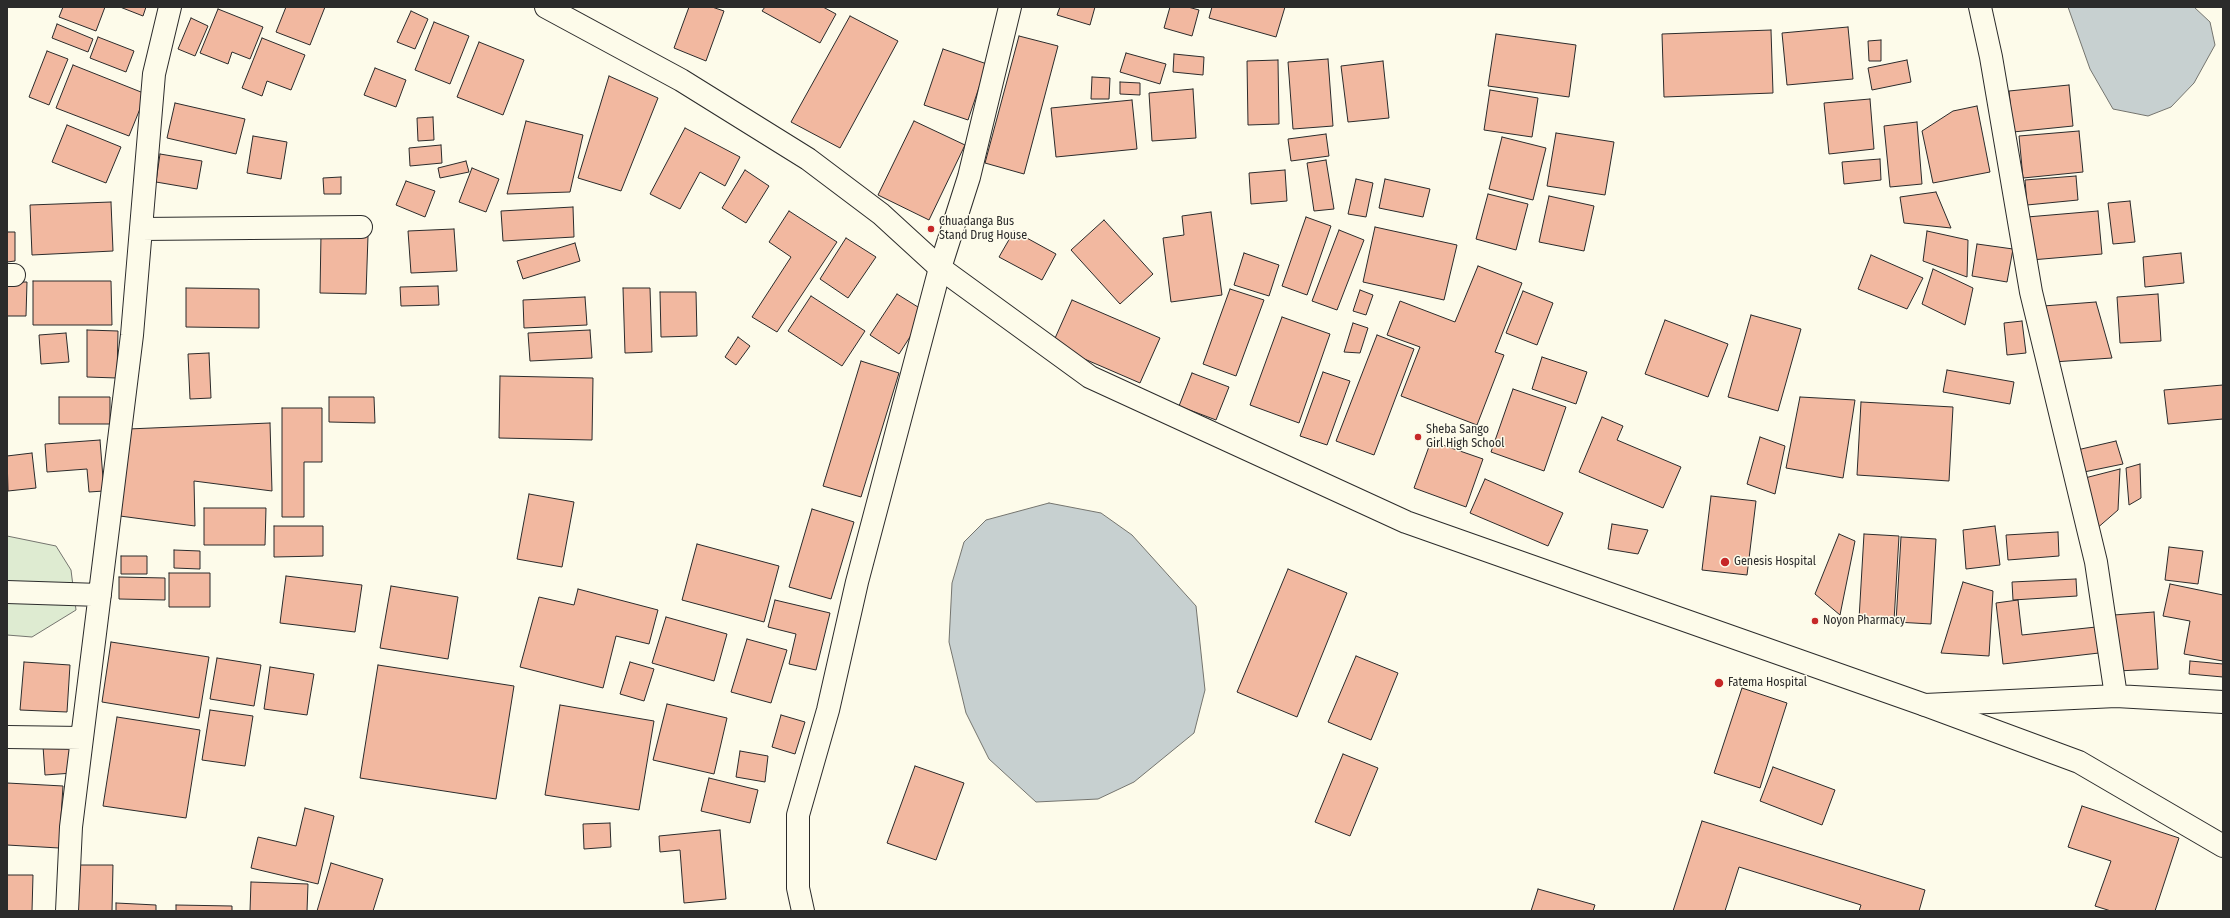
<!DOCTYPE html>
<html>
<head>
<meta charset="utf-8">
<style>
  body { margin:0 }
  #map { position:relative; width:2230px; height:918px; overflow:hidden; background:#fdfbea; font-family:"Fira Sans Condensed",sans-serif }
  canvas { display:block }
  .frame { position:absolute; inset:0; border:8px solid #2b2b2b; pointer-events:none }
</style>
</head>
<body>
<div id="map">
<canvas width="2230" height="918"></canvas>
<div class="frame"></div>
</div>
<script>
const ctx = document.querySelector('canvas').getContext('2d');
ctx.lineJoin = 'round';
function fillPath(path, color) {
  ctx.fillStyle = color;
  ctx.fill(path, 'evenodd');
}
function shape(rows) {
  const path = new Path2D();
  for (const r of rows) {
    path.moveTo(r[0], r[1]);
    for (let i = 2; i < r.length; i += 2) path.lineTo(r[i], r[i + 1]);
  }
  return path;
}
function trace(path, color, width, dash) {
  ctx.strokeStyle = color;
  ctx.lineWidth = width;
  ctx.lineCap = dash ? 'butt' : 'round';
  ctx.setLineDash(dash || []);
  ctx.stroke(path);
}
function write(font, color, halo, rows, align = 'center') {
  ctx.font = font + ' "Fira Sans Condensed",sans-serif';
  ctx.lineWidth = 3;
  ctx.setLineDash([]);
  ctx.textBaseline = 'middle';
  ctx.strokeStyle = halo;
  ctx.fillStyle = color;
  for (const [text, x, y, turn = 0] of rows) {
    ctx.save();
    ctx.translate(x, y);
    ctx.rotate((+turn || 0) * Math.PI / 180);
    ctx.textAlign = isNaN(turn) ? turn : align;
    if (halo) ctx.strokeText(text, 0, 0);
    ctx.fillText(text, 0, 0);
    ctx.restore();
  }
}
const green = shape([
  [7,536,56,546,71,570,76,610,32,637,7,635,7,536]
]);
fillPath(green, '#deebd1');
trace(green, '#74746e', 1);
const water = shape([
  [2068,7,2194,7,2210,22,2215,45,2194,83,2171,107,2148,116,2113,109,2090,69,2068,7],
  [1049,503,1101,513,1132,535,1196,606,1205,690,1194,733,1134,782,1098,799,1036,802,989,759,966,713,949,642,952,583,964,542,986,520,1049,503]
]);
fillPath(water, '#c7d0d0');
trace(water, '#74746e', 1);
const building = shape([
  [63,7,105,7,96,31,59,17,63,7],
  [120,7,146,7,143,16,120,7],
  [286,7,325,7,310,45,276,32,286,7],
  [689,7,712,7,724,11,706,61,674,48,689,7],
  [765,7,823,7,836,14,820,43,762,11,765,7],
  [1060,7,1095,7,1090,25,1057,15,1060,7],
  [1170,7,1188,7,1199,10,1192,36,1164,28,1170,7],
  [1212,7,1285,7,1276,37,1209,18,1212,7],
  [218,9,263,27,250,59,232,52,228,64,200,53,218,9],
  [411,11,428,19,415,49,397,42,411,11],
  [850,16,898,41,840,148,791,122,850,16],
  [191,18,208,26,195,56,178,49,191,18],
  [434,22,469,36,450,84,415,70,434,22],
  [57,24,93,39,88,52,52,38,57,24],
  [1848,27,1853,79,1787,85,1782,33,1848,27],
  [1771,30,1773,93,1664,97,1662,34,1771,30],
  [1496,34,1576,45,1569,97,1488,86,1496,34],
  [1019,36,1058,46,1024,174,985,163,1019,36],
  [98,37,134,51,126,72,90,58,98,37],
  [262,38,305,55,291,90,267,81,262,96,242,88,262,38],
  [1881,40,1881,61,1869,61,1868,41,1881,40],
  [479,42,524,60,503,115,457,97,479,42],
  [943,49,987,64,968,120,924,105,943,49],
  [47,51,68,59,49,105,29,97,47,51],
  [1126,53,1166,64,1160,84,1120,72,1126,53],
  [1174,54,1204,57,1203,75,1173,72,1174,54],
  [1328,59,1333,126,1293,129,1288,62,1328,59],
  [1278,60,1279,124,1248,125,1247,61,1278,60],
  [1907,60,1911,82,1872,90,1868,68,1907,60],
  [1383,61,1389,118,1348,122,1341,66,1383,61],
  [73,65,146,94,129,136,56,108,73,65],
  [375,68,406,80,396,107,364,95,375,68],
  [609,76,658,98,621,191,578,178,609,76],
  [1092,77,1110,78,1109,99,1091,99,1092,77],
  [1120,82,1140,83,1140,95,1120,94,1120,82],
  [2069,85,2073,126,2013,132,2009,91,2069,85],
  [1193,89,1196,138,1152,141,1149,93,1193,89],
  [1490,90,1538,98,1532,137,1484,130,1490,90],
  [1870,99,1874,149,1829,154,1824,103,1870,99],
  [1132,100,1137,149,1056,157,1051,108,1132,100],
  [175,103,245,119,236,154,167,138,175,103],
  [1977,106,1990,172,1933,183,1922,131,1953,111,1977,106],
  [433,117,434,140,418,141,417,118,433,117],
  [526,121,583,135,570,192,507,194,526,121],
  [914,121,965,145,929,220,878,195,914,121],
  [1917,122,1922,184,1890,187,1884,126,1917,122],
  [67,125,121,147,106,183,52,162,67,125],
  [685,128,740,157,725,186,700,172,680,209,650,194,685,128],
  [2079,131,2083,172,2023,178,2019,136,2079,131],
  [1556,133,1614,142,1605,195,1547,186,1556,133],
  [1326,134,1329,156,1291,161,1288,139,1326,134],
  [253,136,287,142,281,179,247,173,253,136],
  [1502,137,1546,148,1533,200,1489,189,1502,137],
  [441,145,442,163,410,166,409,148,441,145],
  [160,154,202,161,197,189,156,182,160,154],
  [1880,159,1881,180,1844,184,1842,162,1880,159],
  [1326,160,1334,209,1314,211,1307,163,1326,160],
  [466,161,469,172,440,178,438,168,466,161],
  [472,168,499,179,486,212,459,202,472,168],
  [745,170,769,186,746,223,722,208,745,170],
  [1285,170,1287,201,1251,204,1249,173,1285,170],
  [2076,176,2078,200,2027,205,2025,180,2076,176],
  [341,177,341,194,324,194,323,178,341,177],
  [1356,179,1373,183,1366,217,1348,214,1356,179],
  [1385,179,1430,189,1423,217,1379,208,1385,179],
  [406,181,435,191,425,217,396,205,406,181],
  [1936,192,1951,228,1904,223,1900,197,1936,192],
  [1488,194,1528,204,1516,250,1476,239,1488,194],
  [1549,196,1594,206,1584,251,1539,242,1549,196],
  [2130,201,2135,242,2113,244,2108,203,2130,201],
  [111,202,113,251,32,255,30,205,111,202],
  [573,207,574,237,503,241,501,211,573,207],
  [789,211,837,242,777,332,752,317,791,257,769,242,789,211],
  [2098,211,2102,254,2031,260,2027,217,2098,211],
  [1211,212,1222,295,1171,302,1163,238,1184,235,1182,216,1211,212],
  [1306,217,1331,226,1307,295,1282,286,1306,217],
  [1104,220,1153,274,1120,304,1071,250,1104,220],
  [1375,227,1457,245,1444,300,1363,282,1375,227],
  [454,229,457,271,411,273,408,231,454,229],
  [1339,230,1364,240,1337,310,1312,301,1339,230],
  [1014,231,1056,254,1042,280,999,257,1014,231],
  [1927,231,1968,240,1967,277,1923,261,1927,231],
  [7,232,15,232,15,261,7,262,7,232],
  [321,235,368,236,366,294,320,293,321,235],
  [846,238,876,257,848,298,820,279,846,238],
  [575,243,580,261,523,279,517,261,575,243],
  [1977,244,2013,249,2007,282,1972,276,1977,244],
  [1244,253,1279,265,1269,296,1234,285,1244,253],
  [2181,253,2184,283,2145,287,2143,257,2181,253],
  [1871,255,1923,278,1907,309,1858,289,1871,255],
  [1478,266,1522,283,1495,352,1504,355,1477,425,1401,396,1420,347,1387,335,1400,301,1455,322,1478,266],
  [1933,269,1973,288,1965,325,1922,304,1933,269],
  [33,281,111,281,112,325,33,325,33,281],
  [7,282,27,282,26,316,7,316,7,282],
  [438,286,439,305,401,306,400,287,438,286],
  [186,288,259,289,259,328,186,327,186,288],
  [623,288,650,288,652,352,625,353,623,288],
  [1230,289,1264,300,1236,376,1203,364,1230,289],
  [1360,290,1373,295,1366,315,1353,311,1360,290],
  [1523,291,1553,303,1537,345,1506,333,1523,291],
  [660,292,696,292,697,336,661,337,660,292],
  [897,294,926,312,899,354,870,335,897,294],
  [2158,294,2161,341,2120,343,2117,297,2158,294],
  [811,296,865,331,842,366,788,331,811,296],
  [585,297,587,325,524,328,523,300,585,297],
  [1072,300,1160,338,1140,383,1052,345,1072,300],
  [2096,302,2112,358,2053,362,2043,306,2096,302],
  [1751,315,1801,329,1778,411,1728,397,1751,315],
  [1282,317,1330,334,1299,423,1250,405,1282,317],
  [1665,320,1728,344,1708,397,1645,374,1665,320],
  [2022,321,2026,353,2007,355,2004,323,2022,321],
  [1353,323,1368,328,1360,353,1344,352,1353,323],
  [87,330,118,331,117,378,87,377,87,330],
  [590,330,592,358,530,361,528,333,590,330],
  [66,333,69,362,41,364,39,335,66,333],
  [1377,335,1414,349,1374,455,1336,441,1377,335],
  [738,337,750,346,736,365,725,357,738,337],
  [209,353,211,398,190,399,188,354,209,353],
  [1542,357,1587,372,1576,404,1532,389,1542,357],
  [861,361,899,373,861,497,823,486,861,361],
  [1947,370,2014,382,2010,404,1943,392,1947,370],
  [1323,372,1350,381,1327,445,1300,436,1323,372],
  [1192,373,1229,387,1216,420,1179,406,1192,373],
  [500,376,593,378,592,440,499,438,500,376],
  [2223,385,2223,419,2168,424,2164,390,2223,385],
  [1513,389,1566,407,1544,471,1491,452,1513,389],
  [59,397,110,397,110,424,59,424,59,397],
  [329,397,374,397,375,423,329,422,329,397],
  [1800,397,1855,400,1843,478,1786,468,1800,397],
  [1861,402,1953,407,1949,481,1857,475,1861,402],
  [282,408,322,408,322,462,304,462,304,517,282,517,282,408],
  [1602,417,1623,426,1617,440,1681,467,1663,508,1579,472,1602,417],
  [270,423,272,491,194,481,195,526,120,516,128,429,270,423],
  [1760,437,1785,446,1775,494,1747,484,1760,437],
  [100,440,104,491,89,492,87,469,47,472,45,444,100,440],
  [1431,441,1483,459,1466,507,1414,488,1431,441],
  [2116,441,2123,464,2084,472,2077,450,2116,441],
  [32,453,36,488,8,491,7,456,32,453],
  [2140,464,2141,498,2129,505,2126,468,2140,464],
  [2120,469,2118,510,2095,530,2081,479,2120,469],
  [1485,479,1563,513,1548,546,1470,513,1485,479],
  [529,494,574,502,562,567,517,559,529,494],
  [1711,496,1756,501,1747,575,1702,570,1711,496],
  [204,508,266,508,265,545,204,545,204,508],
  [812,509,854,522,831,599,789,587,812,509],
  [1612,524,1648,530,1638,554,1608,549,1612,524],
  [274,526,323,526,323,556,274,557,274,526],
  [1995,526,2000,565,1966,569,1963,530,1995,526],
  [2058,532,2059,556,2008,560,2006,535,2058,532],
  [1839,534,1855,541,1840,615,1815,594,1839,534],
  [1864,534,1899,536,1894,621,1859,619,1864,534],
  [1901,537,1936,539,1931,624,1896,622,1901,537],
  [697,544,779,566,764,622,682,600,697,544],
  [2169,547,2203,551,2198,584,2165,580,2169,547],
  [174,550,200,551,200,569,174,568,174,550],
  [121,556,147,556,147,574,121,574,121,556],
  [1288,569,1347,593,1297,717,1237,692,1288,569],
  [169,573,210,573,210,607,169,607,169,573],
  [286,576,362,585,355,632,280,623,286,576],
  [119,577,165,578,165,600,119,599,119,577],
  [2076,579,2077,596,2013,600,2012,582,2076,579],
  [1963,582,1993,591,1989,656,1941,653,1963,582],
  [2170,584,2223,595,2223,661,2184,654,2190,621,2163,616,2170,584],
  [391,586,458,597,448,659,380,648,391,586],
  [578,589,658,610,649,644,616,636,603,688,520,667,539,597,574,605,578,589],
  [775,600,830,613,816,670,789,664,796,634,768,627,775,600],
  [2018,600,2022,635,2096,627,2099,653,2003,664,1996,603,2018,600],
  [2154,612,2158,669,2117,671,2114,615,2154,612],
  [666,617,727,634,714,681,652,663,666,617],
  [747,639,787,650,771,703,731,692,747,639],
  [111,642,209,657,199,718,102,702,111,642],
  [1356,656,1398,673,1371,740,1328,722,1356,656],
  [217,658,261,665,254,706,210,699,217,658],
  [2190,661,2223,664,2223,677,2189,674,2190,661],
  [24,662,70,665,67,712,20,710,24,662],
  [630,662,654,669,644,701,620,694,630,662],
  [378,665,514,686,496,799,360,778,378,665],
  [270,667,314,674,307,715,264,709,270,667],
  [1742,688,1787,703,1760,788,1714,773,1742,688],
  [667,704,727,718,714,774,653,760,667,704],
  [560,705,654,721,639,810,545,795,560,705],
  [210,710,253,716,245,766,202,760,210,710],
  [781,715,805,722,795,754,772,747,781,715],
  [117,717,200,730,186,818,103,806,117,717],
  [70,744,73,773,45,775,43,746,70,744],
  [740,751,768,756,765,782,736,777,740,751],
  [1343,754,1378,768,1350,836,1315,822,1343,754],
  [915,766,964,783,936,860,887,843,915,766],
  [1773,767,1835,790,1822,825,1760,801,1773,767],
  [709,778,758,790,750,823,701,811,709,778],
  [7,783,63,786,59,848,7,845,7,783],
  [2082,806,2179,838,2155,911,2111,911,2095,906,2111,861,2068,847,2082,806],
  [305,808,334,816,318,884,251,868,258,837,296,846,305,808],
  [1702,821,1925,890,1919,911,1859,911,1861,905,1739,867,1725,911,1673,911,1702,821],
  [610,823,611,847,584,849,583,824,610,823],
  [720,830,726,899,684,903,680,850,660,852,659,836,720,830],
  [331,863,383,879,373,911,317,911,331,863],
  [77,865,113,865,112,911,76,911,77,865],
  [7,875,33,875,32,911,7,911,7,875],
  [251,882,308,884,307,911,250,911,251,882],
  [1538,889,1595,905,1593,911,1531,911,1538,889],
  [116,903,156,905,156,911,116,911,116,903],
  [176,905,232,906,232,911,176,911,176,905]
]);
fillPath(building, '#f2b8a0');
trace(building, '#2b2b2b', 1);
const minor = shape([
  [1980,7,1991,57,2031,292,2096,562,2116,696],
  [141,229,361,227],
  [7,275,14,275],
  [7,592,100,595],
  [1925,705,2116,696,2223,702],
  [7,737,82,738],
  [67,911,71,827,132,335,154,74,170,7],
  [803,911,798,888,798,815,828,710,857,582,940,268,969,177,1010,7]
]);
const trunk = shape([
  [546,7,681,80,808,159,881,214,940,268,1090,377,1406,522,1925,705,2079,762,2223,846]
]);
trace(minor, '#2b2b2b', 24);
trace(trunk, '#2b2b2b', 24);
trace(minor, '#fdfbea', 22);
trace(trunk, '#fdfbea', 22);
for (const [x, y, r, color] of [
  [931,229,4,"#c62828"],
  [1418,437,4,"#c62828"],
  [1725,562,5,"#c62828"],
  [1815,621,4,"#c62828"],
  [1719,683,5,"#c62828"]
]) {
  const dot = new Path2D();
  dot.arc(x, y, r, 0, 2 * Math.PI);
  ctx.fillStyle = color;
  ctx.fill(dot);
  trace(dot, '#fdfbea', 1.5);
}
write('12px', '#2b2b2b', '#fdfbea', [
  ["Chuadanga Bus",939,222],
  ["Stand Drug House",939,236],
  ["Sheba Sango",1426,430],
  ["Girl High School",1426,444],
  ["Genesis Hospital",1734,562],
  ["Noyon Pharmacy",1823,621],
  ["Fatema Hospital",1728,683]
], 'left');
</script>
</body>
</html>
